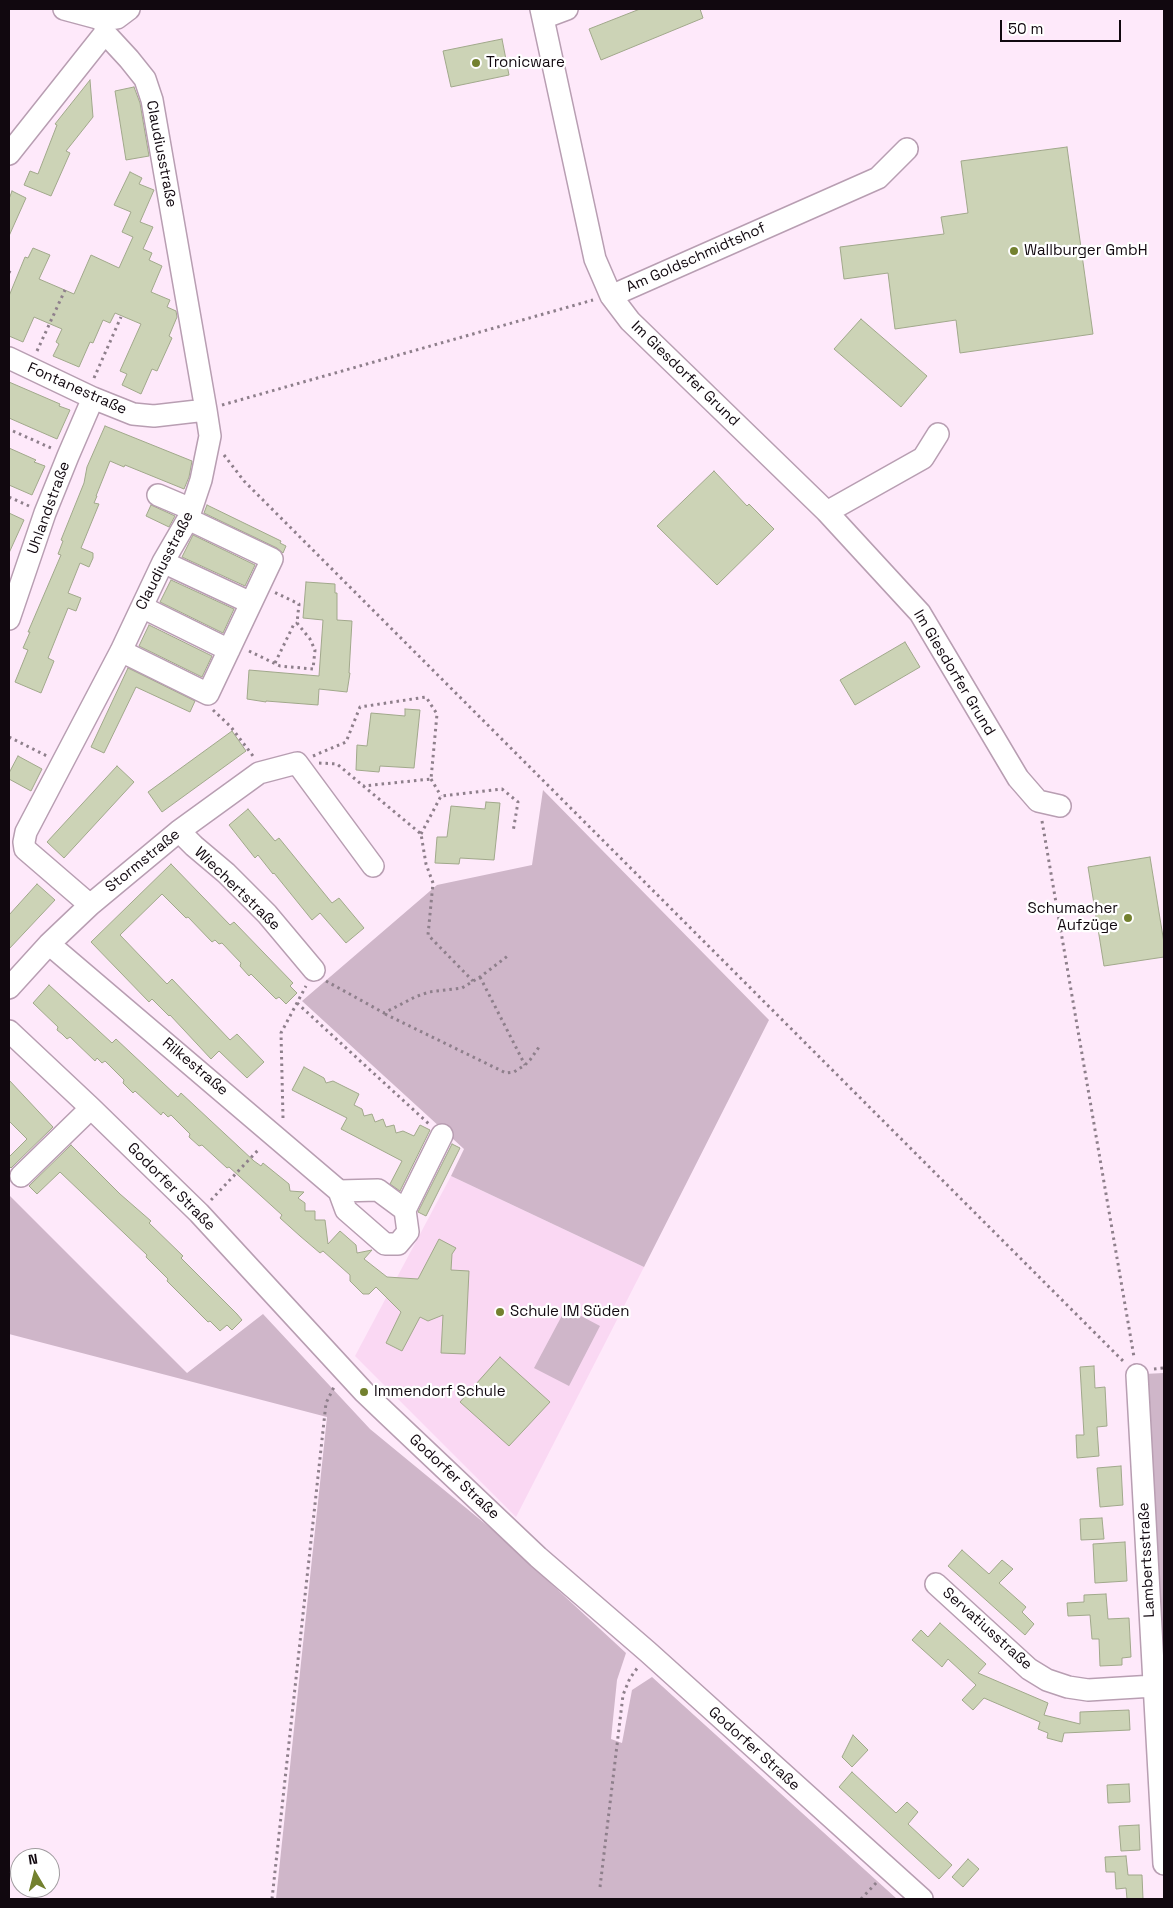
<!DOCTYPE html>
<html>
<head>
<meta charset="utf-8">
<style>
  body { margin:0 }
  #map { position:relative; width:1173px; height:1908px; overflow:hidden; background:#fee9fa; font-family:"Space Grotesk",sans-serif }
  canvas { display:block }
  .frame { position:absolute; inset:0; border:10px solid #11080f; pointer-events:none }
  .north { position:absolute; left:10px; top:1848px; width:50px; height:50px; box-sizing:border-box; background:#fff; border:1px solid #a09c9f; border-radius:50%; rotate:352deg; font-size:14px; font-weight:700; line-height:20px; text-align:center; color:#11080f }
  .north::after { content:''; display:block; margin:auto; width:18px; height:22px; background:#73812f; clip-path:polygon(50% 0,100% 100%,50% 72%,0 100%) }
  .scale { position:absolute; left:1000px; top:20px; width:121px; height:22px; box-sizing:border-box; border:2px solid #11080f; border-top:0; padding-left:6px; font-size:15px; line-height:18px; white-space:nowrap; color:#11080f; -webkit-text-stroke:4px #fff; paint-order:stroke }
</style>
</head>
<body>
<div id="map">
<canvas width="1173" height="1908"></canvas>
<div class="frame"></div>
<div class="north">N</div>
<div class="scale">50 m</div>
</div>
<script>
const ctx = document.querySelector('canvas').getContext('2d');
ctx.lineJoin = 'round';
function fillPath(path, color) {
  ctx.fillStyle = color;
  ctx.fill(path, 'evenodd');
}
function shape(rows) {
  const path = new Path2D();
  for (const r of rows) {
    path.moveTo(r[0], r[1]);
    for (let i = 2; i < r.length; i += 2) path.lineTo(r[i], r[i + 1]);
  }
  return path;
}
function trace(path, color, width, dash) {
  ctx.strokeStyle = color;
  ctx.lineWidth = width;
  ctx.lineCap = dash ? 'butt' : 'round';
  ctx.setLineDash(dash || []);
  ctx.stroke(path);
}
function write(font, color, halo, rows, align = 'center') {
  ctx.font = font + ' "Space Grotesk",sans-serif';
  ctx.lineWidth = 4.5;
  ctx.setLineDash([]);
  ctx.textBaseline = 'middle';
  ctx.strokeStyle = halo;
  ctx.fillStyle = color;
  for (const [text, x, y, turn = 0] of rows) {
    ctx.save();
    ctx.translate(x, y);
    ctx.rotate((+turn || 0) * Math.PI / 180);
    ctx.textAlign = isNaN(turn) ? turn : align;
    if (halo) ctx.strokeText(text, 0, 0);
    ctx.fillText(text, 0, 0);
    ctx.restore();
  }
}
fillPath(shape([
  [451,1176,644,1267,516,1517,355,1356]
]), '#fad8f3');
fillPath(shape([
  [543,790,769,1020,644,1267,451,1176,464,1149,302,1001,437,885,532,865],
  [9,1195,187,1373,263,1314,370,1429,494,1531,626,1653,617,1680,611,1739,622,1743,632,1690,652,1677,897,1899,276,1899,327,1417,9,1334],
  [566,1308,600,1326,569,1386,534,1368],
  [1164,1373,1164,1699,1144,1374]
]), '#cfb6c9');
const building = shape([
  [640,9,700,9,703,18,601,60,589,29,640,9],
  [502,39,509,75,451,87,443,51,502,39],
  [90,80,93,117,66,151,70,153,51,196,24,185,30,171,38,174,57,125,55,124,90,80],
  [134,87,140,103,149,156,126,160,115,91,134,87],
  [1067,147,1093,334,960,353,956,320,895,329,888,273,844,279,840,247,944,234,941,217,968,213,961,161,1067,147],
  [130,172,142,178,139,184,154,190,140,222,153,227,143,249,152,253,149,260,162,266,151,292,170,300,167,307,176,311,177,317,169,336,172,338,157,371,152,369,141,394,122,385,127,374,120,371,141,324,115,313,110,323,103,320,93,343,90,342,79,367,53,356,59,344,56,342,62,329,34,317,23,342,9,336,9,296,25,257,28,258,33,248,50,255,39,279,74,294,91,255,119,268,133,237,122,232,131,212,114,205,130,172],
  [12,191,26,198,9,236,9,199,12,191],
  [861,319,927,376,901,407,834,349,861,319],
  [9,382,60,404,59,406,70,410,57,439,9,418,9,382],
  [105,426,192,461,189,477,184,489,125,465,124,467,110,461,96,496,97,496,94,503,99,504,81,548,93,553,93,558,89,567,80,563,68,593,81,598,76,611,68,608,48,658,54,661,41,693,15,682,28,650,23,648,30,632,28,632,61,555,58,554,63,541,61,540,84,483,87,467,105,426],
  [9,448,36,460,34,462,45,466,32,495,9,485,9,448],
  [714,471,747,506,749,504,774,529,717,585,657,526,714,471],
  [151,505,175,516,169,527,146,516,151,505],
  [207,505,281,541,280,543,286,546,283,553,277,548,204,513,207,505],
  [9,513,24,520,9,553,9,513],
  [193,535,255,565,245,586,182,557,193,535],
  [171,580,234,609,223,633,160,602,171,580],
  [306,582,335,584,335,593,337,593,337,620,352,621,349,673,350,673,347,692,319,689,318,705,266,701,266,702,247,699,249,670,319,676,323,620,303,618,306,582],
  [149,625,212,656,202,677,139,646,149,625],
  [905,642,920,667,855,705,840,680,905,642],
  [128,668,195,701,190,712,136,687,104,753,91,747,128,668],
  [405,709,420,710,414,768,380,766,379,772,356,770,357,745,367,746,371,713,405,716,405,709],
  [232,731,246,751,162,812,148,792,232,731],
  [18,756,42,769,31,791,9,779,9,773,18,756],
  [117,766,134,782,64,858,47,842,117,766],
  [486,802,500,803,494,860,460,858,459,864,435,863,437,837,447,837,451,806,485,809,486,802],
  [248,809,275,841,279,838,332,903,339,898,364,928,346,943,320,913,312,920,274,873,273,874,258,855,255,858,229,825,248,809],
  [1150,857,1164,943,1164,957,1104,966,1088,867,1150,857],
  [171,864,230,925,234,922,293,983,290,986,297,993,286,1004,279,997,276,999,251,974,249,976,240,966,241,963,222,943,219,944,215,940,212,942,188,917,186,918,162,894,120,935,167,984,172,979,230,1040,237,1034,264,1062,247,1078,219,1051,211,1059,170,1015,169,1016,152,999,149,1002,91,942,171,864],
  [37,884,55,900,9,949,9,915,37,884],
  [49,985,112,1043,116,1039,178,1097,181,1093,254,1161,261,1166,263,1163,289,1184,290,1191,304,1192,298,1198,305,1203,305,1211,315,1211,315,1220,325,1220,328,1244,340,1231,356,1245,357,1253,372,1250,364,1259,387,1277,418,1279,439,1239,456,1248,452,1254,451,1270,469,1271,465,1354,441,1353,443,1315,428,1321,420,1317,402,1351,386,1343,401,1312,376,1287,369,1294,363,1294,350,1281,350,1275,323,1251,320,1253,300,1236,280,1218,282,1215,229,1167,227,1168,202,1145,199,1146,189,1137,190,1134,171,1115,168,1117,163,1112,161,1115,135,1091,133,1093,123,1083,124,1080,105,1061,102,1063,97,1058,95,1061,70,1037,67,1039,62,1034,57,1030,58,1027,33,1003,49,985],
  [304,1067,324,1078,326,1083,333,1081,359,1094,354,1105,362,1109,364,1116,372,1114,375,1122,383,1119,386,1127,394,1125,396,1133,403,1131,414,1136,420,1125,430,1130,400,1191,390,1184,402,1161,341,1129,347,1118,292,1090,304,1067],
  [9,1080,53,1127,11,1168,9,1166,9,1157,27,1139,9,1121,9,1080],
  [452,1144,460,1148,426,1216,418,1212,452,1144],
  [71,1145,120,1194,151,1221,149,1223,183,1256,181,1258,237,1314,242,1320,232,1330,227,1325,220,1331,210,1321,208,1322,167,1281,168,1279,146,1257,147,1255,60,1172,37,1194,29,1186,71,1145],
  [500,1357,550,1402,509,1446,460,1402,500,1357],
  [1094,1366,1095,1388,1105,1387,1107,1426,1097,1427,1099,1456,1077,1458,1076,1435,1084,1435,1080,1367,1094,1366],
  [1121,1466,1123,1505,1100,1507,1097,1468,1121,1466],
  [1102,1518,1104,1539,1081,1540,1080,1519,1102,1518],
  [1125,1542,1127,1581,1095,1583,1093,1544,1125,1542],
  [962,1550,989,1574,1002,1560,1013,1569,999,1583,1026,1607,1022,1612,1034,1624,1025,1635,948,1566,962,1550],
  [1106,1594,1108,1619,1129,1618,1131,1657,1122,1658,1122,1665,1100,1666,1099,1639,1092,1639,1090,1615,1068,1616,1067,1603,1084,1602,1084,1595,1106,1594],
  [940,1623,986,1664,978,1673,1048,1703,1044,1715,1080,1724,1080,1712,1129,1710,1130,1730,1064,1733,1062,1742,1047,1738,1048,1733,1038,1729,1040,1722,984,1698,973,1710,962,1700,976,1685,948,1659,942,1667,912,1640,921,1630,928,1637,940,1623],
  [853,1735,868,1750,852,1767,842,1757,853,1735],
  [852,1772,896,1813,907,1802,918,1812,908,1824,952,1865,939,1879,839,1787,852,1772],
  [1129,1784,1130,1802,1108,1803,1107,1785,1129,1784],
  [1139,1825,1140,1850,1121,1851,1119,1826,1139,1825],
  [1126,1856,1128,1875,1142,1875,1143,1899,1127,1899,1126,1888,1116,1889,1115,1872,1106,1872,1105,1857,1126,1856],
  [968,1859,979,1869,963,1887,952,1877,968,1859]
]);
fillPath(building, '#ccd3b6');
trace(building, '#a1a88b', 1);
const minor = shape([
  [64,9,105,20,117,18,129,9],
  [541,9,595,259,611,296,630,321,827,512,920,613,1018,778,1038,801,1060,806],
  [543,18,567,9],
  [9,154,105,33,105,20],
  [611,296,878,178,907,149],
  [9,358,93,398,133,414,154,416,206,410],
  [158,495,191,509],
  [827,512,923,458,938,434],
  [163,562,251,603],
  [142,607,229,650],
  [9,619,45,513,68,456,93,398],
  [121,651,208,694,272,559,188,519],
  [179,831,194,846,226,873,267,914,314,970],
  [90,905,25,849,24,842,26,832,121,651,163,562,188,519,201,480,210,436,206,410,152,100,145,79,129,59,105,33],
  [49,944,339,1191,346,1210,385,1244,398,1244,408,1232,405,1210,378,1190,339,1191],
  [9,988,49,944,90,905,179,831,259,773,297,763,373,866],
  [9,1031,91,1108,199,1213,364,1392,387,1414,538,1557,648,1652,922,1899],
  [21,1176,91,1108],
  [405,1210,442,1135],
  [1137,1375,1164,1864],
  [936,1584,1029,1669,1047,1680,1068,1687,1088,1690,1154,1686]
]);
trace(minor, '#b89eb2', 24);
trace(shape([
  [9,273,11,268],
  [37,351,65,290],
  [94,378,121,317],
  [222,405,593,300],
  [13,431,51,448],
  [224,455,244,481,1124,1362],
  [9,497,29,506],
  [249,651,280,666,313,669,315,650,310,639,297,623,299,604,274,592],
  [275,663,294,624,297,623],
  [213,710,231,727,253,756],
  [9,737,47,756],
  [313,756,346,742,360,707,426,697,437,714,431,779,363,786],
  [319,763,337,764,421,834,426,864,433,883,428,935,473,981],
  [431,779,441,796],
  [1042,821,1134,1357],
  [421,834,441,796,502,789,518,802,513,832],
  [480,977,525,1065],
  [326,981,384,1013,415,997,429,992,462,988,480,977,509,955],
  [297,1003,429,1124],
  [385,1014,506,1073,514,1072,525,1065,530,1060,539,1047],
  [283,1118,281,1033,306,986],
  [211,1200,260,1148],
  [1154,1369,1164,1368],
  [600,1887,623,1695,630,1678,638,1667],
  [272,1899,326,1403,334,1387],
  [861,1899,877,1882]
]), '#8e7f8b', 3, [2.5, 4]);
trace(minor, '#fff', 21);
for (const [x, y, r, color] of [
  [476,63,5,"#73812f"],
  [1014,251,5,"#73812f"],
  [1128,918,5,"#73812f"],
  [500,1312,5,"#73812f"],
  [364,1392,5,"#73812f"]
]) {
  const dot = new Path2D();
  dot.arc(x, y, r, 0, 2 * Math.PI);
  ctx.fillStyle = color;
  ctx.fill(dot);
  trace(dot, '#fff', 2);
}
write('15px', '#11080f', '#fff', [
  ["Tronicware",486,63],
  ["Wallburger GmbH",1024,251],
  ["Schumacher",1118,909,"right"],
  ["Aufzüge",1118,926,"right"],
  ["Schule IM Süden",510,1312],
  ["Immendorf Schule",374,1392]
], 'left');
write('15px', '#11080f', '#fff', [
  ["Claudiusstraße",161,154,79],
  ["Am Goldschmidtshof",696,258,-24],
  ["Im Giesdorfer Grund",685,374,44],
  ["Fontanestraße",77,389,24],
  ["Uhlandstraße",49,508,-70],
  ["Claudiusstraße",165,561,-63],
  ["Im Giesdorfer Grund",954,673,59],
  ["Stormstraße",143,861,-39],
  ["Wiechertstraße",237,889,44],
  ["Rilkestraße",195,1067,40],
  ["Godorfer Straße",171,1187,45],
  ["Godorfer Straße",454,1477,43],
  ["Lambertsstraße",1147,1560,-93],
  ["Servatiusstraße",987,1629,42],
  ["Godorfer Straße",754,1749,42]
]);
</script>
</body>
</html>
